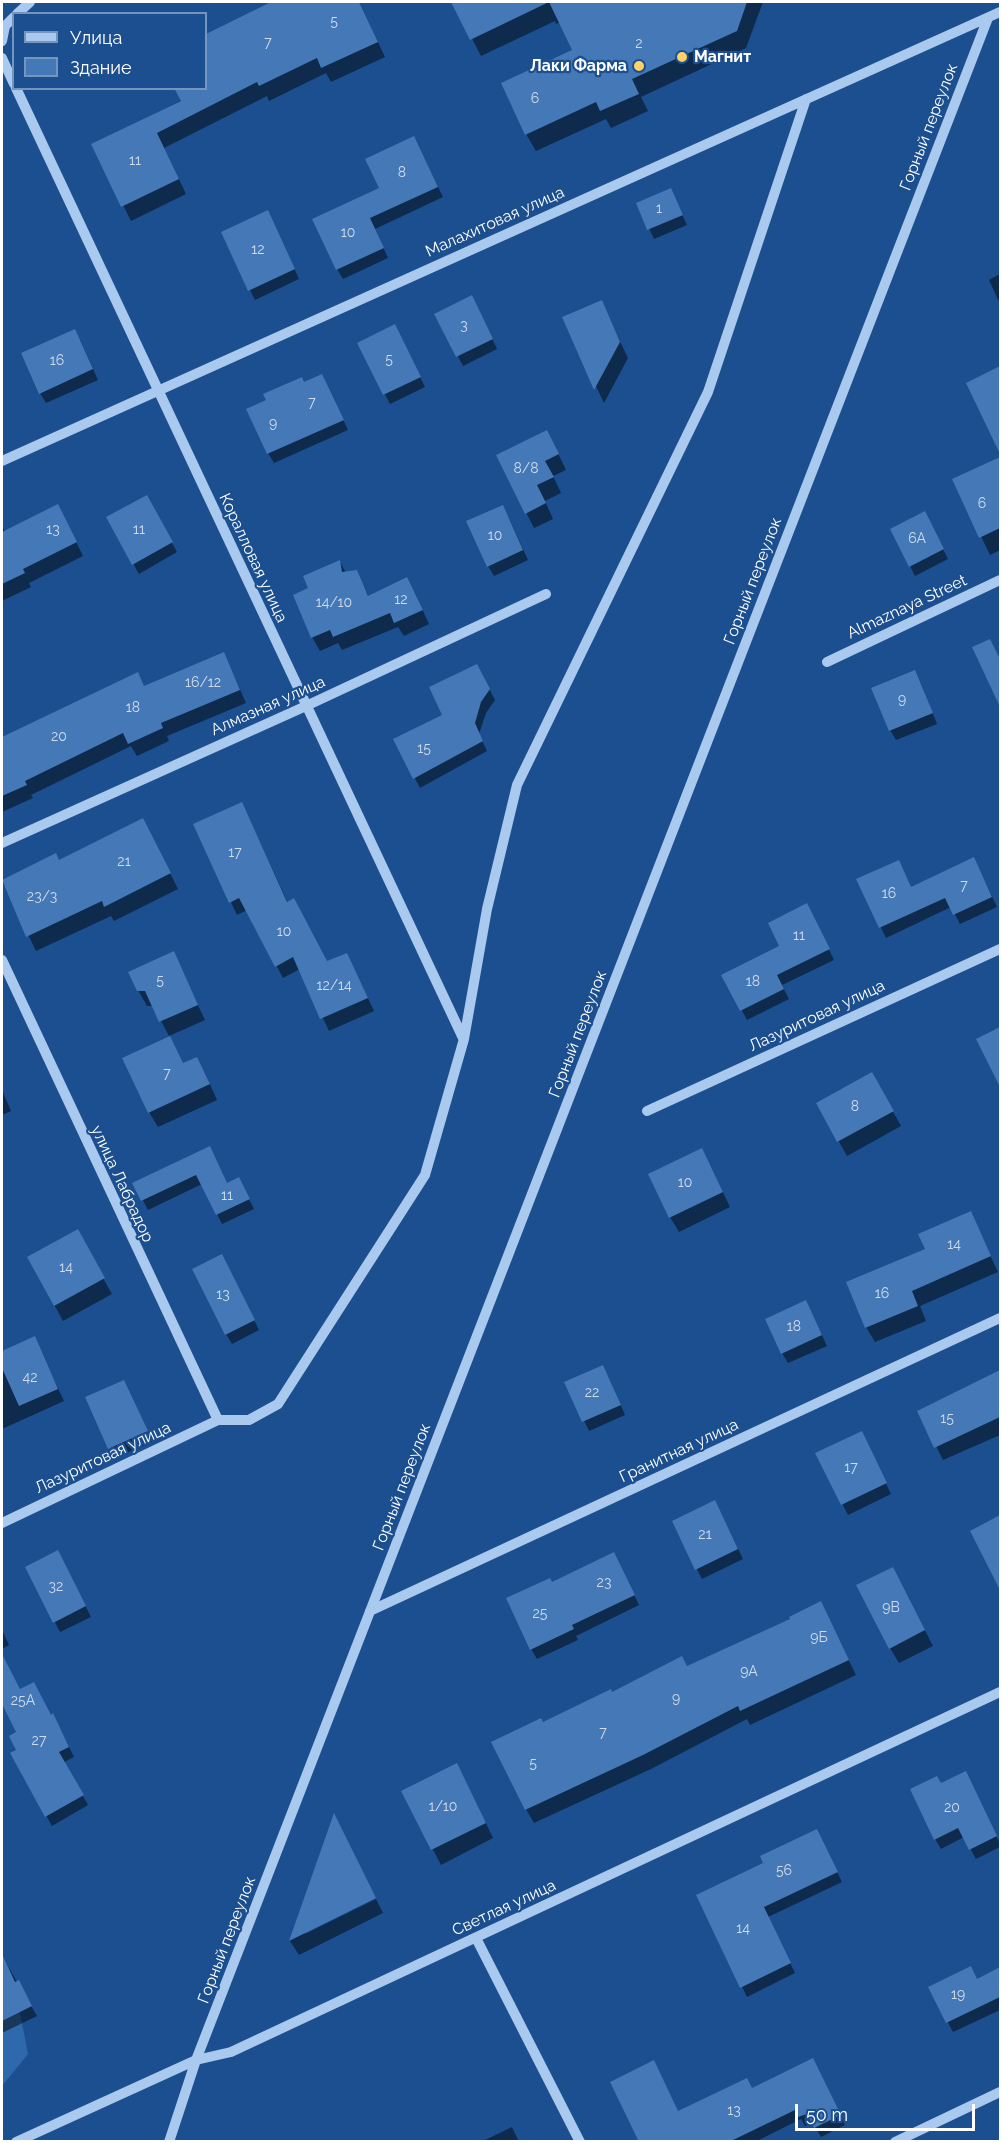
<!DOCTYPE html>
<html>
<head>
<meta charset="utf-8">
<style>
  body { margin:0 }
  #map { position:relative; width:1002px; height:2143px; overflow:hidden; background:#1b4f8f; font-family:Raleway,sans-serif }
  canvas { display:block }
  .frame { position:absolute; inset:0; border:3px solid #fff; pointer-events:none }
  .legend { position:absolute; left:12px; top:12px; width:195px; height:78px; box-sizing:border-box; background:#1b4f8f; border:2px solid #7695bc; margin:0; padding:8px 10px; list-style:none; font-size:18px; color:#fff }
  .legend li { display:flex; align-items:center; gap:12px; height:30px }
  .legend b { width:30px; border:2px solid #7695bc }
  .scale { position:absolute; left:795px; top:2104px; width:180px; height:27px; box-sizing:border-box; border:3px solid #fff; border-top:0; padding-left:8px; font-size:18px; line-height:21px; white-space:nowrap; color:#fff; -webkit-text-stroke:4px #1b4f8f; paint-order:stroke }
</style>
</head>
<body>
<div id="map">
<canvas width="1002" height="2143"></canvas>
<div class="frame"></div>
<ul class="legend">
<li><b style="height:8px;background:#a9c9ee"></b>Улица</li>
<li><b style="height:16px;background:#4478b7"></b>Здание</li>
</ul>
<div class="scale">50 m</div>
</div>
<script>
const ctx = document.querySelector('canvas').getContext('2d');
ctx.lineJoin = 'round';
function fillPath(path, color) {
  ctx.fillStyle = color;
  ctx.fill(path, 'evenodd');
}
function shape(rows) {
  const path = new Path2D();
  for (const r of rows) {
    path.moveTo(r[0], r[1]);
    for (let i = 2; i < r.length; i += 2) path.lineTo(r[i], r[i + 1]);
  }
  return path;
}
function trace(path, color, width, dash) {
  ctx.strokeStyle = color;
  ctx.lineWidth = width;
  ctx.lineCap = dash ? 'butt' : 'round';
  ctx.setLineDash(dash || []);
  ctx.stroke(path);
}
function write(font, color, halo, rows, align = 'center') {
  ctx.font = font + ' Raleway,sans-serif';
  ctx.lineWidth = 4.5;
  ctx.setLineDash([]);
  ctx.textBaseline = 'middle';
  ctx.strokeStyle = halo;
  ctx.fillStyle = color;
  for (const [text, x, y, turn = 0] of rows) {
    ctx.save();
    ctx.translate(x, y);
    ctx.rotate((+turn || 0) * Math.PI / 180);
    ctx.textAlign = isNaN(turn) ? turn : align;
    if (halo) ctx.strokeText(text, 0, 0);
    ctx.fillText(text, 0, 0);
    ctx.restore();
  }
}
fillPath(shape([
  [2,1973,19,2008,28,2054,2,2086]
]), '#2e69ad');
fillPath(shape([
  [275,2,279,7,291,2,359,2,385,57,331,82,326,73,269,101,267,96,164,148,186,194,131,221,93,145,206,88,206,39],
  [453,2,763,2,746,48,641,97,648,111,611,128,606,119,536,151,526,134,574,51,560,22,556,24,555,21,481,56],
  [414,138,443,197,375,229,388,258,343,279,337,269,381,189],
  [670,190,687,225,654,239,638,204],
  [273,222,299,279,255,300,250,290],
  [1000,274,1000,304,989,280],
  [601,302,628,358,604,403,564,318],
  [477,307,497,349,463,366,436,314],
  [400,336,425,387,390,404,359,343],
  [80,340,98,380,46,403,40,393],
  [1000,368,1000,451,968,384],
  [322,376,348,430,274,463,268,453,304,384],
  [555,447,566,470,553,476,561,493,545,501,553,519,534,528,498,456],
  [1000,459,1000,550,990,555,954,480],
  [146,497,177,552,139,574,108,518],
  [508,516,528,560,494,576,488,566],
  [65,519,83,556,29,583,31,587,2,601,2,526,5,532],
  [930,523,948,559,915,576,910,566],
  [340,562,346,573,356,572,369,597,415,593,429,624,404,636,398,627,342,650,338,643,320,651,312,637],
  [990,641,1000,661,1000,702,997,695],
  [224,654,246,703,167,736,169,741,137,756,131,746,31,795,33,798,2,812,2,738,137,674,145,688],
  [482,675,495,700,486,713,479,734,487,751,420,788,395,740,444,715],
  [920,682,937,724,896,740,890,730],
  [248,816,288,903,327,963,347,954,374,1011,329,1031,300,969,283,978,247,910,237,915,195,825],
  [151,835,178,889,114,921,111,916,36,951,2,881,56,855,59,861],
  [979,869,997,907,960,924,951,907,886,938,858,880,911,888],
  [812,915,834,960,782,985,789,999,747,1020,723,975,781,946],
  [173,953,205,1020,169,1036,153,1006,147,1006,138,990],
  [1000,1028,1000,1082,978,1040],
  [183,1064,205,1073,217,1100,158,1127,149,1112],
  [872,1074,901,1126,847,1156,818,1104],
  [2,1090,11,1111,2,1115],
  [209,1148,227,1184,244,1189,254,1209,222,1224,202,1184,148,1210,134,1183],
  [710,1165,730,1207,679,1232,670,1217],
  [970,1213,998,1272,920,1306,926,1321,875,1342,866,1327,927,1250],
  [77,1232,112,1294,63,1321,29,1258],
  [227,1266,259,1330,232,1344,226,1334],
  [811,1312,827,1346,788,1363,782,1353],
  [34,1338,64,1401,2,1429,2,1353],
  [1000,1372,1000,1435,943,1460,919,1412],
  [608,1376,625,1415,589,1431,566,1383],
  [124,1382,152,1442,115,1458,110,1448],
  [867,1443,891,1494,848,1515,817,1454],
  [720,1512,743,1559,702,1579,697,1569],
  [1000,1516,1000,1587,972,1531],
  [63,1562,91,1617,60,1632,27,1568],
  [619,1564,639,1605,576,1636,578,1640,537,1659,531,1649,552,1584],
  [901,1584,933,1646,899,1663,890,1648],
  [821,1603,856,1675,750,1725,747,1719,651,1769,534,1823,526,1809,543,1723,687,1667,792,1619],
  [2,1630,9,1645,2,1649],
  [2,1656,20,1690,58,1725,74,1757,64,1762,88,1805,52,1826,12,1754,18,1751,18,1733,3,1705,2,1706],
  [465,1780,493,1838,441,1865,403,1792],
  [971,1783,1000,1844,1000,1847,976,1859,964,1837,941,1849,935,1839,940,1785],
  [334,1817,305,1934,376,1899,383,1913,299,1955,290,1941],
  [822,1840,842,1882,768,1917,795,1973,747,1997,698,1895],
  [2,1956,37,2016,2,2033],
  [1000,1969,1000,2010,953,2032,930,1988,977,1980],
  [818,2069,845,2125,821,2137,813,2123,805,2126,801,2119,755,2142,646,2142,678,2112],
  [512,2127,519,2142,481,2142]
]), '#0007');
fillPath(shape([
  [271,2,359,2,378,42,321,68,317,58,259,86,257,82,157,133,179,179,121,207,91,144,181,101,174,88,206,88,206,34],
  [451,2,549,2,470,40],
  [549,2,747,2,737,31,632,79,639,94,600,111,596,102,525,135,501,83,572,50],
  [414,136,438,187,370,218,384,248,336,270,312,219,379,188,365,159],
  [671,188,683,215,647,230,636,203],
  [268,210,295,269,248,291,221,232],
  [472,295,493,339,456,357,434,314],
  [602,300,620,342,594,390,562,317],
  [395,324,421,377,383,395,357,343],
  [75,329,93,369,39,394,21,353],
  [1000,366,1000,454,966,383],
  [322,374,344,420,267,454,246,409,266,400,263,394,302,377,304,382],
  [547,430,559,454,545,461,554,477,537,485,546,503,525,514,496,455],
  [1000,457,1000,528,979,538,952,479],
  [147,495,173,542,132,565,106,517],
  [58,504,77,542,23,569,25,573,2,584,2,532],
  [503,505,523,550,487,567,466,521],
  [925,511,944,549,909,567,890,529],
  [340,560,342,572,357,570,368,596,407,577,423,610,394,623,390,613,333,637,330,630,311,638,293,595,308,588,303,576],
  [990,639,1000,659,1000,707,972,647],
  [224,652,240,690,161,723,163,728,128,744,123,733,25,781,27,785,2,796,2,737,138,672,144,686],
  [477,664,490,689,481,702,475,723,483,741,413,779,393,739,442,715,429,687],
  [915,670,933,713,889,731,871,688],
  [242,802,287,902,294,898,327,961,347,953,368,998,320,1019,293,957,275,967,239,898,229,903,193,824],
  [143,818,171,873,104,907,102,901,26,937,2,880,56,853,59,860],
  [974,857,992,897,953,915,945,898,879,928,856,879,899,860,911,887],
  [807,903,830,949,777,975,784,989,740,1011,721,975,779,946,768,923],
  [174,951,198,1005,159,1022,145,991,137,991,128,972],
  [1000,1027,1000,1087,976,1039],
  [170,1036,183,1063,197,1057,210,1084,148,1113,122,1058],
  [872,1072,894,1111,837,1142,816,1103],
  [210,1146,227,1183,239,1177,250,1199,216,1215,196,1175,141,1201,132,1183],
  [702,1148,723,1192,669,1218,648,1174],
  [971,1211,991,1256,912,1291,918,1306,865,1328,846,1282,925,1249,918,1234],
  [78,1229,105,1278,54,1306,27,1257],
  [222,1254,255,1320,225,1335,192,1269],
  [806,1300,822,1335,781,1354,765,1319],
  [35,1336,58,1389,19,1406,2,1368,2,1351],
  [603,1365,621,1405,582,1422,564,1382],
  [1000,1370,1000,1417,934,1448,917,1411],
  [124,1380,148,1431,108,1449,85,1397],
  [862,1431,887,1483,841,1505,815,1453],
  [715,1500,738,1549,695,1570,672,1521],
  [1000,1515,1000,1590,970,1531],
  [58,1550,86,1606,53,1623,25,1567],
  [614,1552,635,1595,572,1625,574,1629,530,1650,506,1598,550,1578,552,1582],
  [893,1567,925,1630,889,1649,856,1585],
  [821,1601,849,1660,740,1711,738,1706,643,1755,525,1810,491,1742,541,1718,543,1722,611,1689,612,1692,682,1656,687,1666,790,1619,789,1617],
  [2,1654,20,1689,34,1682,51,1715,53,1713,69,1747,59,1752,84,1795,45,1817,10,1753,16,1750,9,1736,16,1732,2,1704],
  [457,1763,486,1823,431,1850,401,1791],
  [966,1771,997,1836,969,1850,958,1828,934,1840,910,1789,937,1776,941,1783],
  [334,1813,376,1898,289,1941],
  [817,1829,838,1872,764,1907,791,1963,740,1988,696,1895,763,1863,760,1856],
  [2,1954,15,1982,19,1980,32,2006,2,2021],
  [971,1966,977,1979,1000,1967,1000,1997,946,2023,928,1987],
  [813,2058,841,2115,814,2128,807,2114,798,2117,795,2110,729,2142,639,2142,610,2082,654,2060,678,2111,747,2078,752,2088]
]), '#4478b7');
trace(shape([
  [17,14,30,2],
  [2,41,5,26,14,17],
  [2,58,14,84],
  [16,88,463,1038],
  [2,461,1000,12],
  [827,662,1000,580],
  [2,843,306,706,546,594],
  [2,960,218,1420],
  [647,1111,1000,949],
  [2,1523,218,1420,249,1420,278,1404,425,1175,464,1039,487,909,517,785,708,392,806,99],
  [370,1611,1000,1318],
  [476,1938,580,2142],
  [16,2142,196,2060,231,2052,1000,1692],
  [169,2142,196,2060,988,18],
  [895,2142,1000,2092]
]), '#a9c9ee', 10);
for (const [x, y, r, color] of [
  [682,57,6,"#ffd166"],
  [639,66,6,"#ffd166"]
]) {
  const dot = new Path2D();
  dot.arc(x, y, r, 0, 2 * Math.PI);
  ctx.fillStyle = color;
  ctx.fill(dot);
  trace(dot, '#1b4f8f', 2);
}
write('14px', '#d0dded', null, [
  ["5",334,22],
  ["7",268,43],
  ["2",639,44],
  ["6",535,99],
  ["11",135,161],
  ["8",402,173],
  ["1",659,209],
  ["10",348,233],
  ["12",258,250],
  ["3",464,326],
  ["5",389,360],
  ["16",57,361],
  ["7",312,403],
  ["9",273,424],
  ["8/8",526,469],
  ["6",982,504],
  ["13",53,530],
  ["11",139,530],
  ["10",495,536],
  ["6А",917,539],
  ["12",401,600],
  ["14/10",334,603],
  ["16/12",203,683],
  ["9",902,700],
  ["18",133,708],
  ["20",59,737],
  ["15",424,749],
  ["17",235,853],
  ["21",124,862],
  ["7",964,886],
  ["16",889,894],
  ["23/3",42,897],
  ["10",284,932],
  ["11",799,936],
  ["5",160,981],
  ["18",753,982],
  ["12/14",334,986],
  ["7",167,1074],
  ["8",855,1107],
  ["10",685,1183],
  ["11",227,1196],
  ["14",954,1245],
  ["14",66,1268],
  ["16",882,1294],
  ["13",223,1295],
  ["18",794,1327],
  ["42",30,1378],
  ["22",592,1393],
  ["15",947,1419],
  ["17",851,1468],
  ["21",705,1535],
  ["23",604,1583],
  ["32",56,1587],
  ["9В",891,1608],
  ["25",540,1614],
  ["9Б",819,1638],
  ["9А",749,1672],
  ["9",676,1699],
  ["25А",23,1701],
  ["7",603,1733],
  ["27",39,1741],
  ["5",533,1764],
  ["1/10",443,1807],
  ["20",952,1808],
  ["56",784,1871],
  ["14",743,1929],
  ["19",958,1995],
  ["13",734,2111]
]);
write('bold 16px', '#fff', '#1b4f8f', [
  ["Магнит",694,57],
  ["Лаки Фарма",627,66,"right"]
], 'left');
write('16px', '#fff', '#1b4f8f', [
  ["Горный переулок",929,127,-69],
  ["Малахитовая улица",495,222,-24],
  ["Коралловая улица",253,558,65],
  ["Горный переулок",753,581,-69],
  ["Almaznaya Street",907,607,-25],
  ["Алмазная улица",268,706,-24],
  ["Лазуритовая улица",817,1016,-25],
  ["Горный переулок",578,1034,-69],
  ["улица Лабрадор",122,1184,65],
  ["Гранитная улица",679,1451,-25],
  ["Лазуритовая улица",103,1458,-25],
  ["Горный переулок",402,1487,-69],
  ["Светлая улица",504,1908,-25],
  ["Горный переулок",227,1940,-69]
]);
</script>
</body>
</html>
